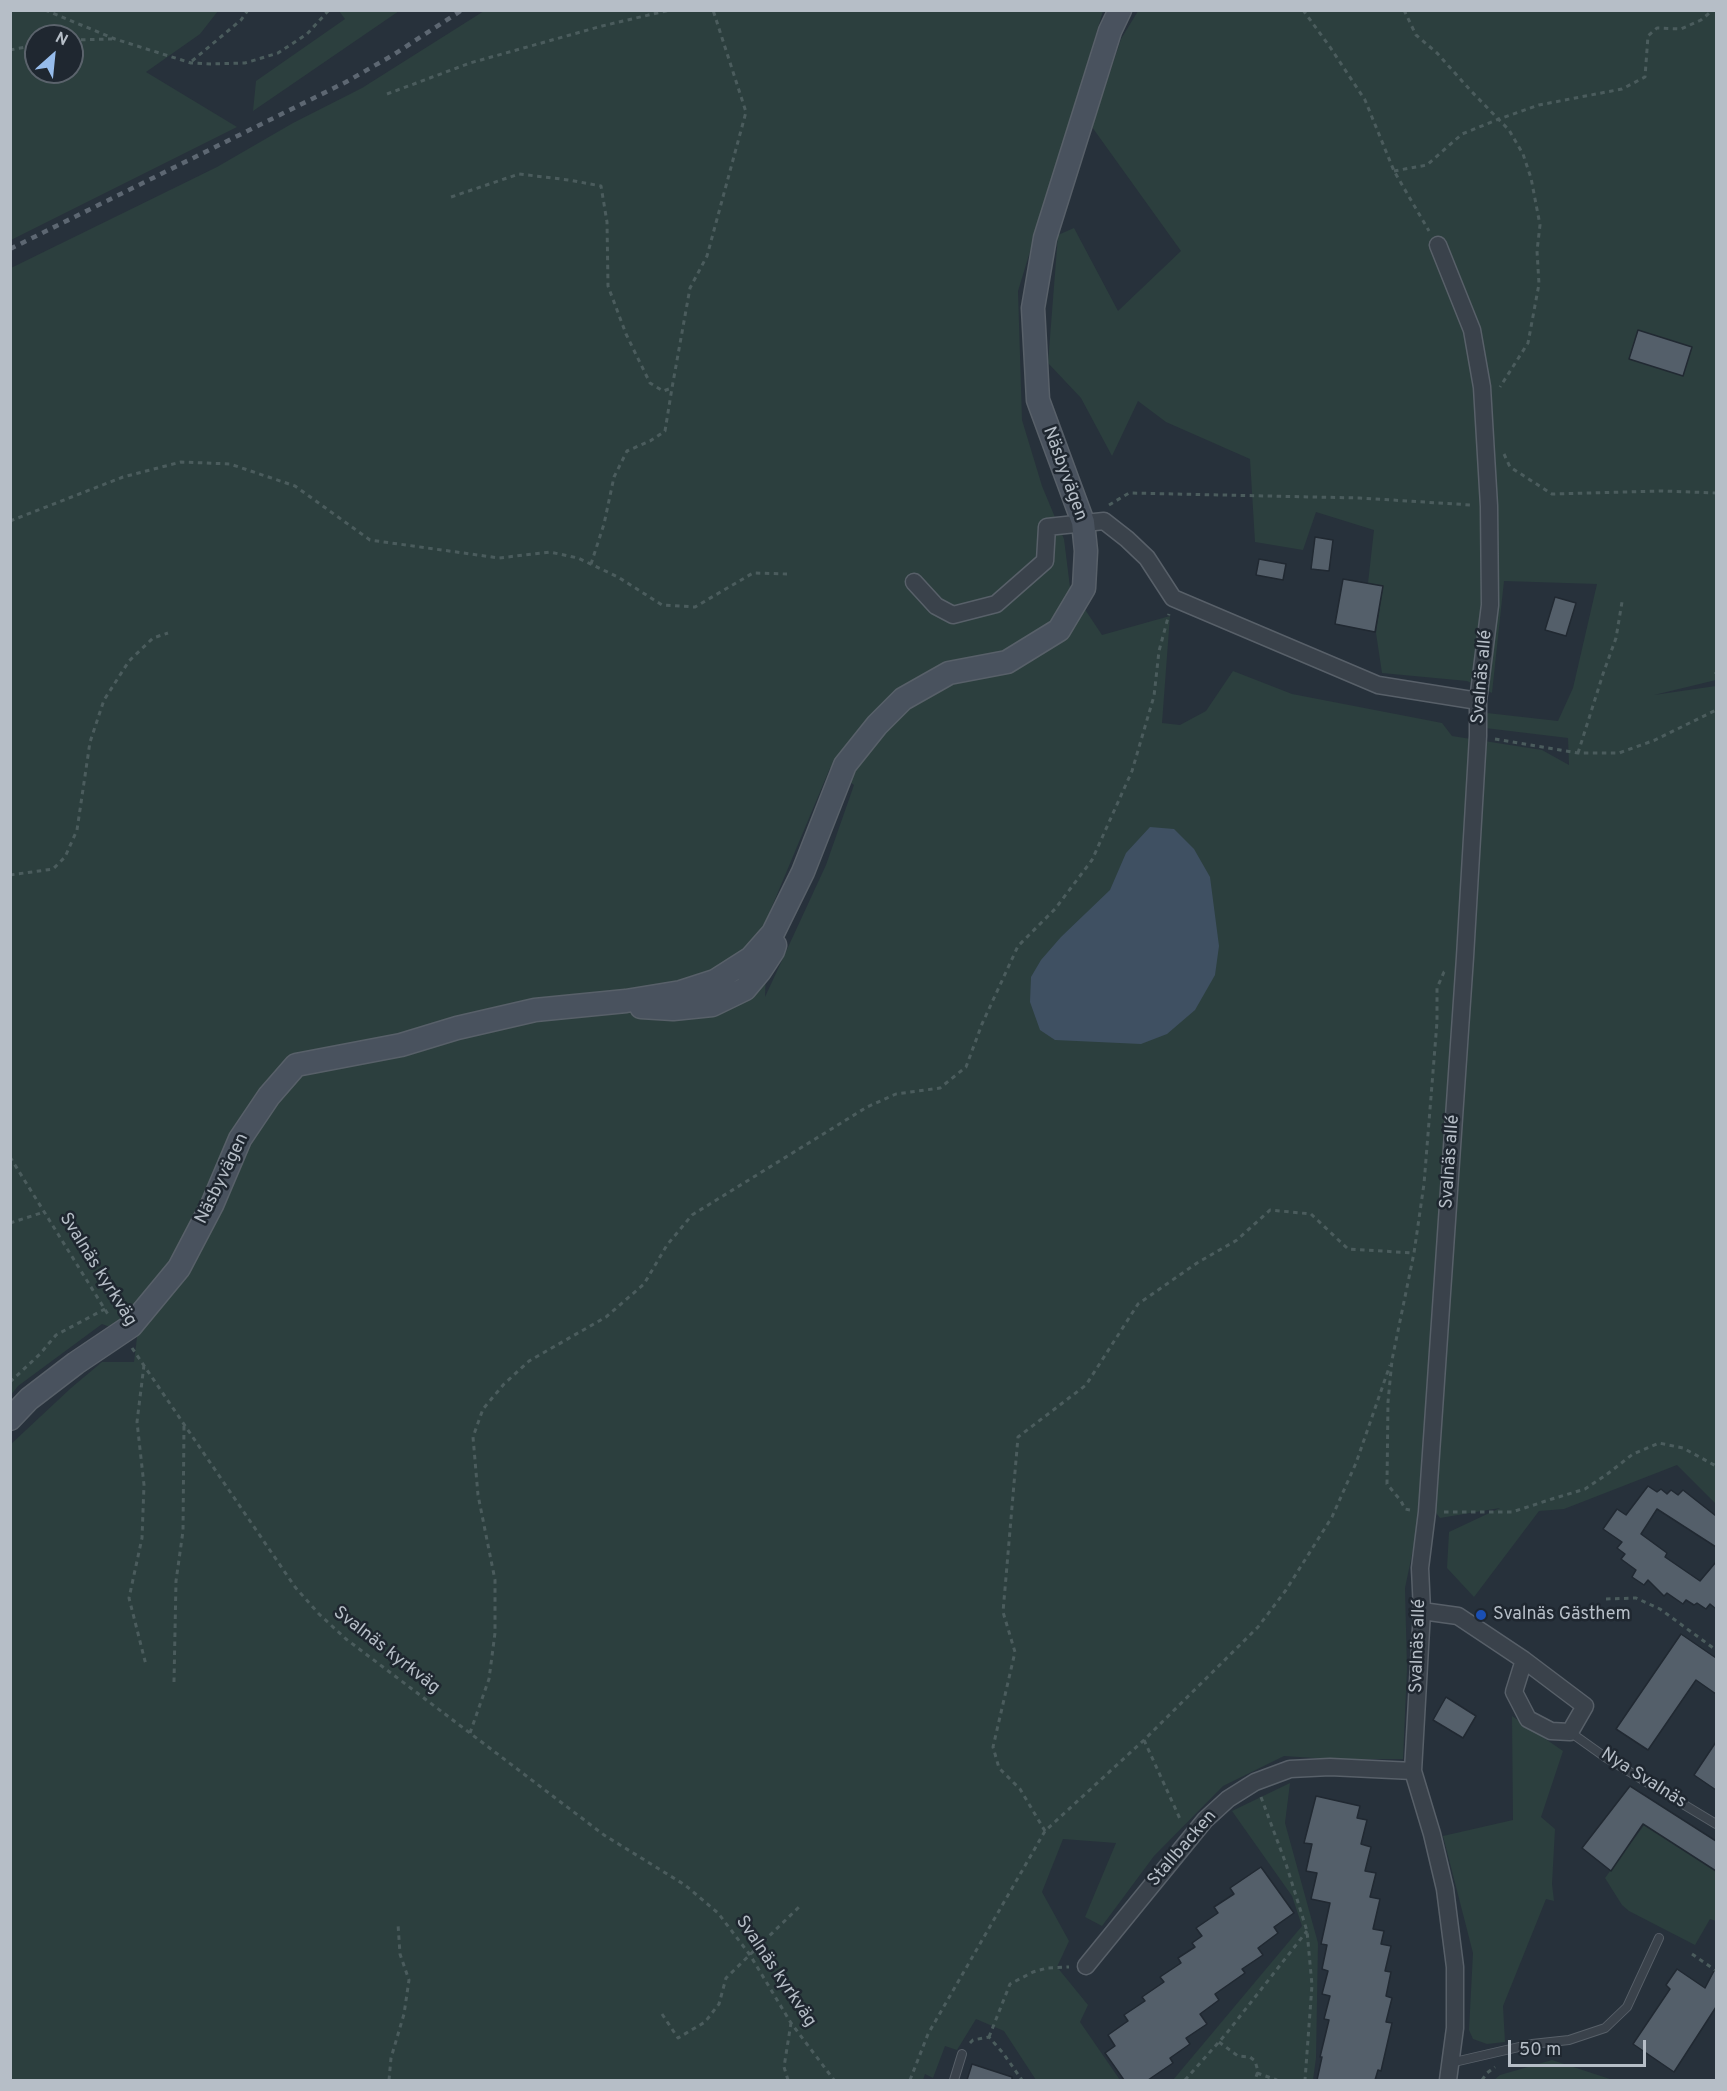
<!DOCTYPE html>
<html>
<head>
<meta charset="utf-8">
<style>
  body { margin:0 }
  #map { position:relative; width:1727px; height:2091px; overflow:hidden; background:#27313b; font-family:Overpass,sans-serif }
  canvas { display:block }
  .frame { position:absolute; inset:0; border:12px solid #b6bec7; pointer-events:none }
  .north { position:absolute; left:24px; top:24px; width:60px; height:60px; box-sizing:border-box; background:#1f2730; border:2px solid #5b636c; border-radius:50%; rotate:27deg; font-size:16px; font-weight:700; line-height:24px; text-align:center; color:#b6bec7 }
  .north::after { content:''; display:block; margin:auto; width:21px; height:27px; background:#96bceb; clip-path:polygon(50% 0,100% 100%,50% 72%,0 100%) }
  .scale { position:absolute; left:1508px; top:2040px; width:138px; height:27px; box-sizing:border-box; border:3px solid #b6bec7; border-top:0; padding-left:8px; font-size:18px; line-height:21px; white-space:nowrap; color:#b6bec7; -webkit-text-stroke:4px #1f2730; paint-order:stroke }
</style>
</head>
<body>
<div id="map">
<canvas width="1727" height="2091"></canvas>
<div class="frame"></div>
<div class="north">N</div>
<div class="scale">50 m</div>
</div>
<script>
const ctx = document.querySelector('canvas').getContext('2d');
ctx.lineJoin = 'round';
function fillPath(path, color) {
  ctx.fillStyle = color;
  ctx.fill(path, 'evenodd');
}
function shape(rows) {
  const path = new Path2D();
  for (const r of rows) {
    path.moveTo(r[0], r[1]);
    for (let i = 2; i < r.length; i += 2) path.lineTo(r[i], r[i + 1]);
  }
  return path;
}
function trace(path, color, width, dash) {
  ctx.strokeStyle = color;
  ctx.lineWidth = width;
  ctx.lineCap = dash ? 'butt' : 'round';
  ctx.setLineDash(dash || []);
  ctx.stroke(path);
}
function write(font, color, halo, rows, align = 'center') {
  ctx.font = font + ' Overpass,sans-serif';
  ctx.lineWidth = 5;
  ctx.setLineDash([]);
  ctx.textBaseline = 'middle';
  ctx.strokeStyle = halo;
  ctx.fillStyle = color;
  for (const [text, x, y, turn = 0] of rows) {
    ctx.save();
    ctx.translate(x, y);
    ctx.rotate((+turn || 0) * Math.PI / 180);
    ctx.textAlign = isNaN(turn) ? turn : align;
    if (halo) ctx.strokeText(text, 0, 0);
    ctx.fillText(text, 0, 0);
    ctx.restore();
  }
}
fillPath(shape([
  [11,10,218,11,200,34,146,72,237,127,11,240],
  [36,36,72,36,72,72,36,72],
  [339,11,399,11,253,111,256,81,345,19],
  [484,11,1103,11,1018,291,1022,420,1042,486,1064,539,1070,587,1102,635,1170,616,1162,723,1180,725,1206,711,1233,671,1292,694,1442,723,1452,736,1542,750,1569,765,1568,738,1485,728,1487,713,1558,721,1573,688,1597,584,1504,581,1492,693,1467,681,1382,673,1376,633,1383,586,1368,583,1374,530,1316,512,1303,550,1255,542,1250,459,1166,422,1138,401,1112,456,1081,398,1048,363,1058,235,1074,228,1118,311,1181,251,1092,127,1121,39,1138,11,1716,11,1716,680,1654,695,1716,686,1716,1504,1677,1465,1564,1509,1539,1511,1474,1597,1447,1568,1449,1532,1500,1508,1440,1518,1424,1497,1405,1588,1407,1669,1403,1759,1330,1759,1284,1756,1223,1786,1154,1856,1102,1926,1085,1917,1116,1843,1063,1839,1042,1892,1069,1941,1057,1967,1088,2005,1080,2022,1120,2080,1036,2080,1004,2031,976,2019,957,2050,945,2046,933,2078,925,2074,923,2080,11,2080,10,1445,71,1388,102,1362,134,1362,137,1337,102,1324,18,1386,11,1395,11,268,217,167,293,123,362,88],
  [830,768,854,785,826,865,765,997,768,916],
  [1512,1716,1563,1751,1541,1817,1555,1829,1552,1884,1554,1901,1546,1899,1503,2006,1505,2042,1487,2044,1473,2039,1469,2030,1473,1953,1443,1836,1513,1820],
  [1290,1783,1285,1823,1318,1943,1316,2058,1313,2080,1173,2080,1302,1926,1292,1896,1232,1811],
  [1645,1824,1716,1870,1716,1921,1710,1919,1695,1945,1629,1911,1622,1905,1605,1878],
  [1552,2060,1613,2080,1494,2080,1500,2075]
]), '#2c3f3e');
fillPath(shape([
  [1150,827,1174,829,1194,849,1210,877,1219,946,1215,975,1195,1010,1167,1034,1141,1044,1055,1040,1040,1030,1030,1002,1031,977,1041,960,1061,937,1110,890,1126,853]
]), '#3f5062');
const building = shape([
  [1638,330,1692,347,1683,376,1629,359,1638,330],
  [1315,537,1333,540,1329,571,1311,569,1315,537],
  [1259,559,1286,564,1283,580,1256,575,1259,559],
  [1343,579,1383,586,1375,632,1335,624,1343,579],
  [1555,597,1576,603,1566,636,1545,630,1555,597],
  [1648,1486,1657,1492,1661,1489,1667,1494,1671,1490,1678,1495,1683,1490,1716,1516,1716,1547,1657,1509,1641,1534,1667,1553,1665,1557,1700,1581,1716,1562,1716,1609,1710,1604,1706,1609,1697,1603,1694,1605,1686,1600,1683,1604,1667,1593,1664,1596,1648,1580,1644,1585,1632,1577,1636,1570,1621,1559,1625,1554,1617,1548,1622,1542,1603,1529,1617,1509,1626,1515,1648,1486],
  [1681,1634,1716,1658,1716,1694,1696,1680,1648,1750,1616,1729,1681,1634],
  [1446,1697,1476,1716,1463,1738,1433,1720,1446,1697],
  [1716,1742,1716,1790,1694,1775,1716,1742],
  [1630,1786,1716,1841,1716,1871,1643,1824,1611,1871,1582,1848,1630,1786],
  [1316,1796,1360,1806,1357,1818,1367,1820,1361,1844,1371,1847,1365,1871,1376,1873,1370,1897,1380,1899,1373,1929,1384,1931,1381,1944,1391,1946,1385,1971,1391,1972,1386,1996,1392,1998,1386,2022,1392,2023,1381,2071,1378,2070,1375,2080,1317,2080,1322,2057,1320,2057,1329,2020,1324,2019,1330,1996,1322,1994,1328,1971,1322,1969,1327,1945,1321,1944,1330,1903,1311,1899,1317,1873,1306,1871,1312,1844,1304,1843,1316,1796],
  [1261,1867,1294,1913,1274,1927,1278,1933,1258,1948,1263,1955,1242,1969,1245,1973,1215,1994,1219,2000,1200,2014,1207,2024,1186,2038,1190,2044,1170,2058,1173,2063,1148,2080,1124,2080,1105,2053,1115,2046,1108,2035,1128,2021,1124,2015,1145,2001,1142,1997,1164,1982,1160,1977,1181,1963,1178,1958,1195,1947,1192,1943,1202,1936,1196,1928,1218,1913,1214,1907,1234,1894,1230,1888,1261,1867],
  [1716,1967,1716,2007,1674,2072,1633,2044,1670,1989,1666,1985,1677,1969,1705,1988,1716,1967],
  [972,2064,1012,2077,1012,2080,967,2080,972,2064]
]);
fillPath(building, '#545f6a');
trace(building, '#212932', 1.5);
const lane = shape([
  [1570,1732,1605,1757,1716,1824],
  [1450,2063,1532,2044,1569,2040,1605,2028,1627,2007,1659,1938],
  [954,2080,962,2054]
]);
const street = shape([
  [1438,245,1472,330,1482,387,1489,506,1490,605,1478,701,1478,736,1465,957,1427,1512,1420,1568,1422,1611,1413,1771,1432,1834,1445,1889,1455,1967,1455,2028,1448,2080],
  [914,582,936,606,953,615,996,604,1045,561,1047,527,1104,521,1127,539,1147,558,1173,598,1378,685,1478,701],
  [1422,1611,1458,1616,1524,1660,1585,1706,1570,1732,1551,1731,1528,1719,1514,1692,1524,1660],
  [1086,1966,1205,1820,1228,1799,1255,1782,1290,1769,1330,1767,1413,1771]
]);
const secondary = shape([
  [641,1007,673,1009,712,1005,745,989,760,971,773,951,775,945],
  [10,1419,29,1399,76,1363,131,1326,179,1268,212,1205,240,1139,269,1096,296,1065,401,1045,457,1028,535,1010,626,1001,681,992,715,981,751,958,773,933,803,872,845,765,877,725,903,699,949,673,1007,662,1059,630,1084,588,1086,551,1083,522,1038,400,1033,308,1045,238,1110,31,1120,10]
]);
trace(lane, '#586069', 10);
trace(street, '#586069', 19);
trace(secondary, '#586069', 25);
trace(shape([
  [45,10,115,39,191,63,211,64,245,63,278,53,307,34,329,10],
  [1303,10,1330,47,1365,100,1394,171,1429,231],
  [1404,10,1416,35,1437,53,1471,91,1509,130,1523,154,1531,178,1540,225,1537,251,1539,284,1528,343,1500,387],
  [72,40,112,39],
  [10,50,36,45],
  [192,61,241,20,248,10],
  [387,94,470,63,602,26,670,10],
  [1394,171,1427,165,1462,134,1499,119,1539,105,1622,89,1645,77,1648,36,1657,28,1681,29,1701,20,1713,10],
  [451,197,519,174,569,180,601,186,607,222,608,286,626,334,650,383,663,391,672,388,690,288,707,256,746,112,713,10],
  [1504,454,1510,467,1552,494,1663,491,1716,493],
  [1109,505,1129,493,1360,498,1471,505],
  [10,521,123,477,181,462,230,464,295,486,370,540,499,558,550,552,578,558,618,577,662,605,695,607,753,573,787,574],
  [591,564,604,524,614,477,627,451,650,441,665,431,672,388],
  [1716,672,1716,674],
  [1495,739,1578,753,1619,753,1655,740,1716,710],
  [1578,753,1603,674,1616,638,1622,602],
  [10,875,53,869,65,857,77,830,90,742,104,700,129,661,153,638,168,633],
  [10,1157,109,1316],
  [10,1223,44,1212],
  [132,1348,295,1587,319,1614,346,1639,412,1689,604,1835,685,1885,718,1913,750,1955,791,2023,834,2080],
  [144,1365,137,1422,144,1485,142,1538,129,1598,146,1665],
  [10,1382,40,1354,56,1335,105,1309],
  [1410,1510,1405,1509,1401,1501,1387,1484,1388,1402,1392,1360,1414,1253,1424,1184,1437,1022,1437,988,1444,972,1447,970],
  [1444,1512,1512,1512,1552,1499,1585,1489,1606,1475,1633,1454,1659,1443,1683,1448,1716,1466],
  [1606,1599,1636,1598,1660,1609,1716,1650],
  [174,1682,176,1581,183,1531,184,1424],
  [470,1733,489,1679,495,1633,495,1580,478,1495,473,1437,483,1409,504,1384,529,1361,606,1317,644,1284,667,1245,692,1215,867,1107,896,1094,940,1088,966,1067,982,1024,1018,946,1055,909,1092,860,1132,771,1154,696,1159,651,1169,614],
  [1144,1740,1181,1821],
  [1261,1797,1286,1864,1307,1931,1312,1985,1305,2080],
  [1045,1831,1020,1789,999,1768,993,1747,1015,1652,1003,1612,1018,1437,1086,1385,1138,1304,1197,1263,1237,1240,1270,1210,1311,1214,1348,1249,1414,1253],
  [1692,1954,1715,1970],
  [662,2014,678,2038,705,2022,719,2004,726,1978,799,1907],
  [989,2037,1010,1984,1033,1972,1047,1968,1069,1967],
  [1219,2042,1238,2056,1250,2057,1255,2061,1258,2071,1255,2080],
  [970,2043,973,2040,989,2037,1003,2053,1022,2080],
  [1257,2073,1277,2080],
  [389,2080,391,2058,404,2014,409,1980,400,1954,398,1924],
  [788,2080,784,2067,791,2023],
  [910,2080,928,2034,1045,1831,1144,1740,1258,1627,1286,1590,1332,1517,1356,1463,1390,1365],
  [1185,2080,1226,2034,1307,1931],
  [1482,2080,1487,2073,1495,2067]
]), '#4b5c5d', 3, [4.5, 4.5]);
trace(lane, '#3a424b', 8);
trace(street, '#3a424b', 16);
trace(secondary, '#49525e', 22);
trace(shape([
  [10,249,346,82,393,55,462,10]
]), '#5d6772', 4.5, [6, 6]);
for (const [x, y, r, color] of [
  [1481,1615,6,"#1a4fb4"]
]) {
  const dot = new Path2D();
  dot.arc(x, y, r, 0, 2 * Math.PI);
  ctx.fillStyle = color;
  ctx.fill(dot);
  trace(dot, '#1f2730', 2);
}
write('18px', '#b6bec7', '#1f2730', [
  ["Näsbyvägen",1064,474,70],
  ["Svalnäs allé",1483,677,-85],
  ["Svalnäs allé",1451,1162,-86],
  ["Näsbyvägen",223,1179,-64],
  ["Svalnäs kyrkväg",97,1270,58],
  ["Svalnäs allé",1419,1646,-88],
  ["Svalnäs kyrkväg",386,1651,38],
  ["Nya Svalnäs",1643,1779,32],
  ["Stallbacken",1183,1849,-49],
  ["Svalnäs kyrkväg",775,1972,56]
]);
write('18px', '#b6bec7', '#1f2730', [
  ["Svalnäs Gästhem",1493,1615]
], 'left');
</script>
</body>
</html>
